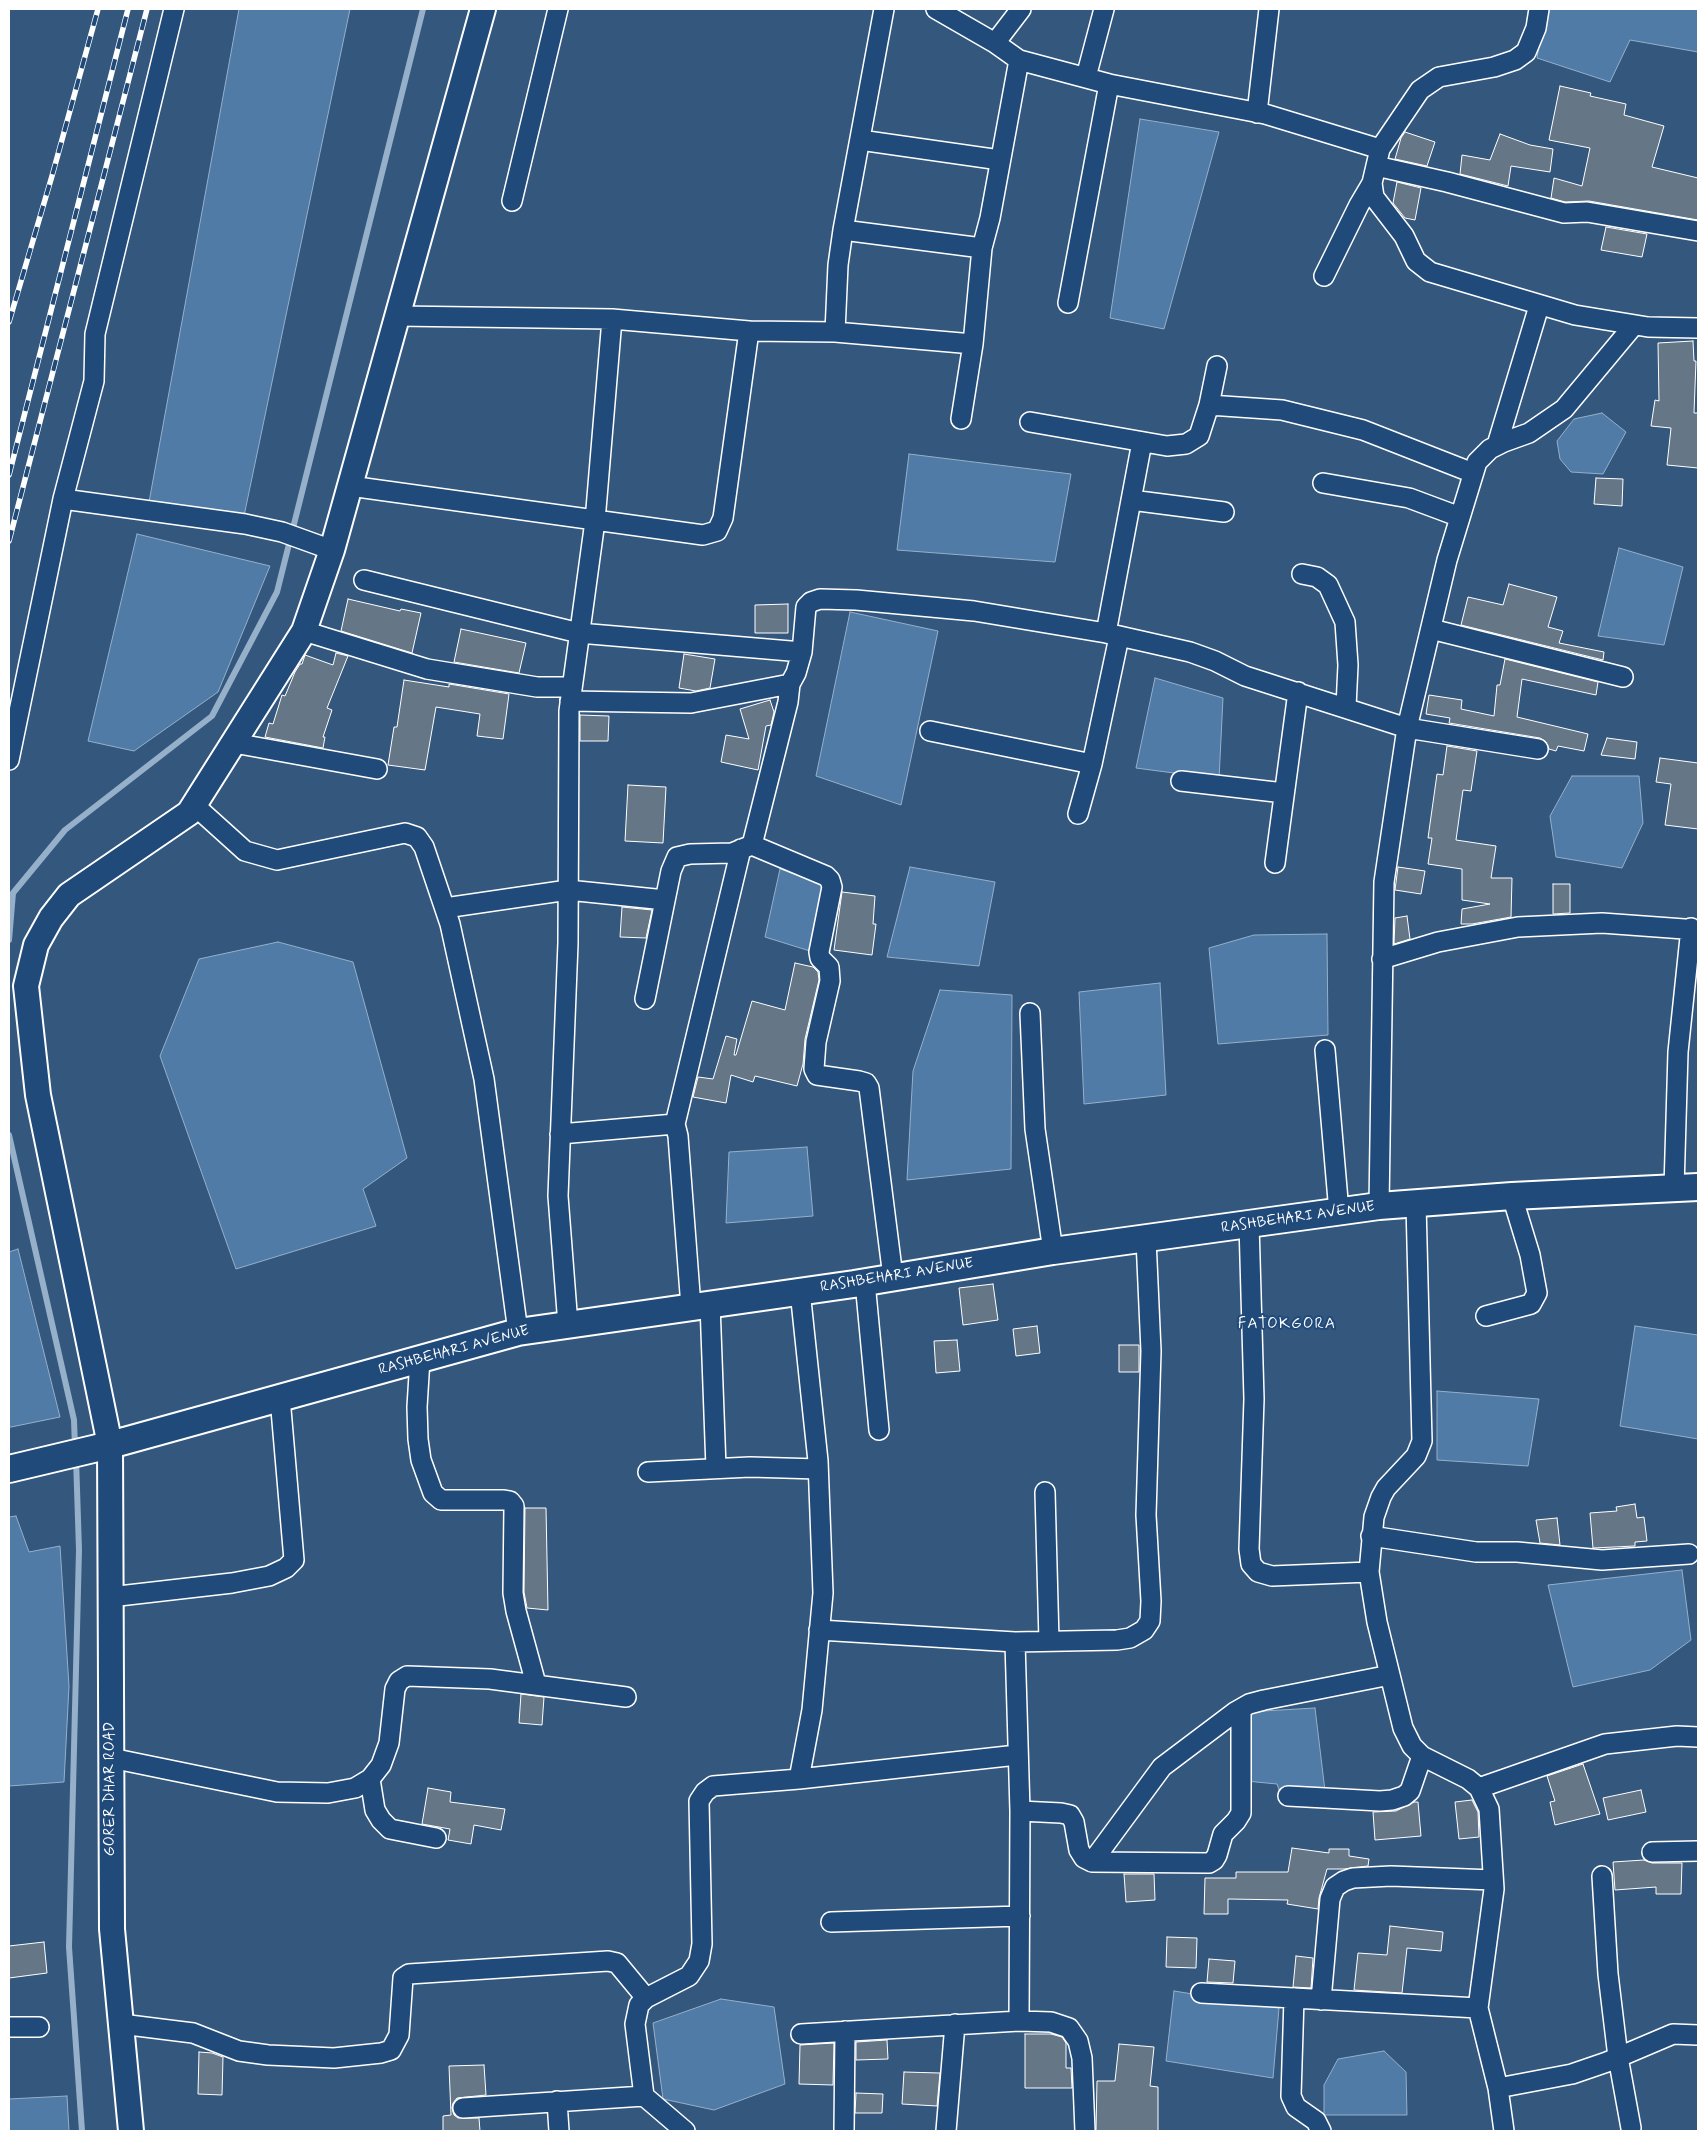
<!DOCTYPE html>
<html>
<head>
<meta charset="utf-8">
<style>
  body { margin:0 }
  #map { position:relative; width:1707px; height:2140px; overflow:hidden; background:#34577e; font-family:Mynerve,sans-serif }
  canvas { display:block }
  .frame { position:absolute; inset:0; border:10px solid #fff; pointer-events:none }
</style>
</head>
<body>
<div id="map">
<canvas width="1707" height="2140"></canvas>
<div class="frame"></div>
</div>
<script>
const ctx = document.querySelector('canvas').getContext('2d');
ctx.lineJoin = 'round';
function fillPath(path, color) {
  ctx.fillStyle = color;
  ctx.fill(path, 'evenodd');
}
function shape(rows) {
  const path = new Path2D();
  for (const r of rows) {
    path.moveTo(r[0], r[1]);
    for (let i = 2; i < r.length; i += 2) path.lineTo(r[i], r[i + 1]);
  }
  return path;
}
function trace(path, color, width, dash) {
  ctx.strokeStyle = color;
  ctx.lineWidth = width;
  ctx.lineCap = dash ? 'butt' : 'round';
  ctx.setLineDash(dash || []);
  ctx.stroke(path);
}
function write(font, color, halo, rows, align = 'center') {
  ctx.font = font + ' Mynerve,sans-serif';
  ctx.lineWidth = 4;
  ctx.setLineDash([]);
  ctx.textBaseline = 'middle';
  ctx.strokeStyle = halo;
  ctx.fillStyle = color;
  for (const [text, x, y, turn = 0] of rows) {
    ctx.save();
    ctx.translate(x, y);
    ctx.rotate((+turn || 0) * Math.PI / 180);
    ctx.textAlign = isNaN(turn) ? turn : align;
    if (halo) ctx.strokeText(text, 0, 0);
    ctx.fillText(text, 0, 0);
    ctx.restore();
  }
}
const water = shape([
  [239,9,350,9,244,516,149,502,239,9],
  [1545,9,1698,9,1698,52,1630,40,1610,82,1537,58,1545,9],
  [1140,119,1219,132,1164,329,1110,318,1140,119],
  [1602,413,1626,432,1603,474,1571,472,1560,459,1557,441,1574,419,1602,413],
  [909,454,1071,474,1055,562,897,550,909,454],
  [137,534,270,566,218,692,134,751,88,741,137,534],
  [1619,548,1683,567,1664,645,1598,636,1619,548],
  [850,612,938,631,901,805,816,776,850,612],
  [1155,678,1223,698,1219,779,1136,768,1155,678],
  [1572,776,1639,776,1643,823,1622,868,1556,857,1550,816,1572,776],
  [910,867,995,882,979,966,887,957,910,867],
  [780,869,827,886,810,951,765,937,780,869],
  [1327,934,1328,1035,1218,1044,1209,948,1254,935,1327,934],
  [278,942,353,962,407,1158,363,1189,376,1226,236,1269,160,1056,199,959,278,942],
  [1160,983,1166,1095,1084,1104,1079,992,1160,983],
  [940,990,1012,995,1011,1169,907,1180,913,1071,940,990],
  [807,1147,813,1216,726,1223,729,1152,807,1147],
  [18,1249,60,1417,11,1427,9,1427,9,1252,18,1249],
  [1635,1326,1698,1335,1698,1439,1620,1426,1635,1326],
  [1437,1391,1539,1399,1528,1466,1437,1460,1437,1391],
  [16,1516,29,1552,60,1546,69,1686,64,1782,9,1786,9,1517,16,1516],
  [1682,1570,1691,1640,1650,1670,1573,1687,1548,1585,1682,1570],
  [1315,1708,1326,1799,1283,1801,1277,1784,1246,1781,1246,1712,1315,1708],
  [1174,1991,1279,2008,1273,2078,1166,2061,1174,1991],
  [721,1999,774,2007,785,2084,714,2110,663,2099,653,2023,721,1999],
  [1384,2051,1406,2072,1407,2115,1324,2115,1324,2085,1338,2059,1384,2051],
  [67,2096,69,2131,9,2131,9,2099,67,2096]
]);
fillPath(water, '#507ba6');
trace(water, '#96b0ca', 1);
trace(shape([
  [9,940,13,893,65,830,212,716,277,592,423,9],
  [9,1135,74,1420,75,1448],
  [76,1458,79,1550,69,1947,82,2131]
]), '#96b0ca', 6);
const building = shape([
  [1560,86,1591,93,1590,96,1626,104,1624,115,1664,126,1652,167,1698,178,1698,220,1589,201,1565,202,1551,198,1554,178,1582,186,1590,148,1549,140,1560,86],
  [1405,132,1435,142,1427,166,1395,159,1401,138,1405,132],
  [1500,134,1530,145,1553,149,1550,172,1511,166,1508,186,1460,174,1462,155,1490,160,1500,134],
  [1397,182,1421,188,1415,220,1405,218,1393,203,1397,182],
  [1606,227,1647,234,1642,257,1601,250,1606,227],
  [1693,341,1694,361,1696,361,1694,413,1698,413,1698,468,1667,465,1671,428,1651,426,1655,400,1659,401,1658,343,1693,341],
  [1596,478,1623,479,1622,506,1594,504,1596,478],
  [1509,584,1557,597,1548,627,1563,631,1559,643,1604,652,1603,660,1461,625,1468,597,1503,605,1509,584],
  [348,599,400,611,401,609,421,613,412,653,341,631,348,599],
  [788,604,788,633,755,633,755,605,788,604],
  [461,629,526,643,519,673,454,662,461,629],
  [336,653,348,656,327,708,332,710,323,737,325,737,323,748,265,737,269,723,273,724,282,695,285,696,295,672,300,664,302,664,305,655,333,665,336,653],
  [684,654,715,659,710,688,696,691,679,688,684,654],
  [1505,659,1598,682,1596,695,1522,679,1517,717,1588,734,1584,751,1558,746,1556,751,1549,749,1545,741,1540,738,1449,723,1450,718,1426,714,1429,695,1462,700,1461,709,1494,716,1497,685,1500,685,1505,659],
  [404,680,449,687,449,684,509,694,503,739,477,736,480,714,436,707,425,770,388,765,394,727,397,727,404,680],
  [770,700,774,712,771,725,766,726,758,770,721,762,726,735,749,739,740,709,770,700],
  [580,715,609,716,608,741,580,741,580,715],
  [1607,738,1637,742,1635,759,1601,755,1607,738],
  [1447,746,1477,751,1471,791,1463,790,1456,840,1496,846,1491,878,1512,878,1511,917,1472,924,1461,924,1462,909,1490,904,1462,900,1462,869,1428,864,1432,838,1428,838,1437,774,1443,775,1447,746],
  [1660,758,1698,763,1698,829,1665,825,1671,784,1656,782,1660,758],
  [628,785,666,787,663,843,625,841,628,785],
  [1398,867,1425,871,1421,894,1395,890,1398,867],
  [1553,884,1570,884,1570,913,1553,914,1553,884],
  [842,892,875,896,873,924,876,924,872,955,834,950,842,892],
  [622,907,652,910,646,938,620,937,622,907],
  [1407,916,1410,939,1394,944,1395,918,1407,916],
  [795,963,813,967,818,972,819,980,805,1039,803,1064,797,1086,755,1076,753,1082,731,1075,726,1103,693,1097,698,1077,713,1079,726,1036,737,1039,734,1055,736,1055,752,1001,785,1010,795,963],
  [993,1284,998,1320,963,1325,959,1288,993,1284],
  [1037,1326,1040,1353,1016,1356,1013,1329,1037,1326],
  [957,1340,960,1371,936,1373,934,1341,957,1340],
  [1119,1345,1139,1345,1139,1372,1119,1372,1119,1345],
  [1635,1504,1637,1518,1644,1517,1647,1541,1635,1542,1635,1546,1593,1548,1590,1513,1617,1511,1616,1507,1635,1504],
  [525,1508,546,1508,548,1610,527,1608,524,1592,525,1508],
  [1557,1518,1560,1545,1540,1543,1536,1520,1557,1518],
  [521,1694,544,1697,542,1725,519,1723,521,1694],
  [1583,1764,1600,1814,1555,1825,1550,1802,1555,1801,1547,1776,1583,1764],
  [428,1788,451,1792,450,1802,505,1809,501,1830,474,1825,471,1844,448,1840,450,1829,422,1824,428,1788],
  [1641,1790,1646,1812,1608,1820,1603,1798,1641,1790],
  [1472,1800,1478,1812,1479,1837,1459,1839,1455,1802,1472,1800],
  [1414,1802,1418,1802,1421,1836,1375,1840,1373,1812,1396,1811,1414,1802],
  [1292,1848,1329,1853,1329,1849,1349,1849,1349,1856,1369,1859,1368,1866,1344,1869,1327,1869,1319,1898,1318,1909,1287,1904,1288,1900,1228,1899,1228,1914,1204,1914,1205,1878,1236,1878,1236,1872,1288,1872,1292,1848],
  [1644,1860,1652,1863,1682,1863,1681,1894,1656,1894,1656,1887,1615,1890,1613,1862,1644,1860],
  [1124,1874,1154,1874,1155,1900,1126,1902,1124,1874],
  [1390,1926,1443,1932,1441,1951,1407,1948,1402,1993,1354,1990,1358,1953,1387,1955,1390,1926],
  [1167,1937,1197,1938,1196,1968,1166,1967,1167,1937],
  [44,1942,47,1973,9,1978,9,1946,44,1942],
  [1296,1956,1313,1958,1311,1988,1293,1987,1296,1956],
  [1209,1959,1235,1961,1233,1983,1207,1982,1209,1959],
  [1025,2034,1051,2034,1062,2037,1066,2043,1066,2068,1071,2068,1072,2088,1025,2088,1025,2034],
  [887,2040,888,2059,856,2060,856,2042,887,2040],
  [834,2043,833,2085,799,2084,800,2045,834,2043],
  [1119,2044,1154,2047,1150,2086,1158,2087,1158,2131,1096,2131,1097,2081,1115,2081,1119,2044],
  [199,2052,212,2053,223,2057,222,2095,198,2094,199,2052],
  [484,2065,486,2095,457,2098,453,2103,452,2108,454,2115,458,2118,479,2118,480,2131,443,2131,443,2116,451,2115,449,2066,484,2065],
  [904,2072,940,2073,937,2106,902,2104,904,2072],
  [856,2093,883,2094,882,2113,855,2113,856,2093]
]);
fillPath(building, '#657686');
trace(building, '#fff', 1);
const minor = shape([
  [936,9,995,43,1019,60,1109,84,1068,303],
  [995,43,1021,9],
  [1086,77,1104,9],
  [1109,84,1265,114,1380,149,1372,183,1374,197,1404,236,1416,261,1430,272,1575,315,1648,327,1698,328],
  [1257,113,1269,9],
  [860,140,1000,160],
  [1380,149,1420,90,1439,77,1494,67,1515,60,1526,52,1536,28,1539,9],
  [1376,166,1447,182,1564,213,1587,212,1698,231],
  [512,201,558,9],
  [843,230,982,248],
  [1324,276,1359,205,1372,183],
  [397,316,612,319,749,331,835,332,973,344],
  [835,332,838,265,843,230,884,9],
  [1209,405,1282,410,1363,430,1473,473],
  [961,419,973,344,982,248,990,218,1019,60],
  [1030,422,1167,446,1186,444,1199,436,1209,405,1217,366],
  [1497,445,1539,306],
  [1323,483,1409,498,1460,517],
  [350,486,703,535,717,531,723,518,749,331],
  [63,499,245,524,282,532,332,550],
  [1131,500,1224,512],
  [1302,574,1317,577,1328,585,1345,622,1348,665,1346,707],
  [364,580,579,633,802,652],
  [1431,629,1623,677],
  [304,631,427,669,537,687,572,687],
  [1106,633,1142,442],
  [570,701,691,703,790,684,796,673,802,652,806,607,811,602,820,599,856,600,974,611,1106,633,1190,652,1215,661,1245,676,1407,728,1538,749],
  [930,731,1092,764],
  [234,743,377,769],
  [9,760,63,499,94,381,95,334,174,9],
  [1181,781,1284,793],
  [194,805,245,851,277,860,405,833,417,837,424,847,450,924,484,1079,518,1332],
  [1078,814,1092,764,1119,637],
  [752,845,826,876,830,880,832,887,819,952,820,958,829,967,830,981,816,1042,814,1069,817,1075,859,1081,866,1083,869,1088,893,1277],
  [1275,863,1298,692],
  [445,908,568,890,665,900],
  [1382,959,1438,942,1518,927,1602,923,1698,930],
  [645,999,671,871,677,857,690,854,732,853,752,845,788,702,790,684],
  [1030,1013,1035,1129,1053,1251],
  [1325,1050,1339,1212],
  [675,1124,678,1136,691,1307],
  [560,1134,675,1124,741,849],
  [1674,1188,1678,1052,1691,928],
  [1416,1204,1422,1441,1416,1456,1386,1488,1381,1497,1374,1517,1369,1572,1377,1622,1403,1728,1412,1746,1422,1756,1468,1779,1479,1788,1489,1809,1494,1889,1478,2008,1498,2088,1504,2131],
  [1379,1206,1384,882,1407,728,1447,560,1477,462,1490,449,1504,442,1529,433,1564,409,1634,325],
  [1249,1224,1254,1399,1249,1549,1251,1564,1258,1572,1272,1576,1369,1572],
  [865,1282,879,1430],
  [710,1304,716,1468],
  [1486,1316,1531,1304,1537,1293,1530,1255,1512,1196],
  [568,1325,558,1196,568,943,569,711,595,521,612,319],
  [420,1359,417,1407,418,1439,421,1460,433,1493,441,1500,504,1500,510,1501,514,1506,513,1593,516,1611,536,1684],
  [648,1472,750,1467,818,1469],
  [1045,1492,1049,1641],
  [1371,1536,1476,1552,1517,1552,1602,1560,1689,1554],
  [110,1597,232,1583,269,1576,286,1568,294,1560,280,1398],
  [819,1630,1015,1642,1117,1640,1130,1638,1144,1630,1150,1621,1151,1601,1146,1515,1151,1351,1146,1239],
  [111,1758,277,1792,328,1793,355,1788,370,1779,381,1765,389,1743,395,1689,399,1681,407,1676,490,1679,626,1697],
  [370,1779,375,1810,381,1820,390,1829,436,1838],
  [799,1779,1017,1755],
  [1479,1788,1605,1744,1677,1736,1698,1737],
  [1288,1796,1380,1801,1392,1800,1404,1796,1410,1791,1422,1756],
  [1020,1811,1061,1813,1070,1815,1074,1822,1079,1850,1084,1858,1092,1862,1209,1863,1214,1860,1217,1855,1223,1834,1236,1821,1241,1813,1241,1709],
  [1652,1852,1698,1851],
  [1092,1862,1162,1767,1235,1712,1249,1704,1264,1700,1390,1675],
  [1602,1876,1608,1974,1618,2057,1631,2128],
  [831,1922,1020,1916],
  [1201,1993,1478,2008],
  [1294,1998,1291,2096,1296,2107,1316,2121,1321,2131],
  [1321,2000,1330,1899,1335,1887,1344,1881,1353,1878,1391,1876,1493,1880],
  [1019,2021,1051,2022,1069,2028,1078,2041,1082,2058,1085,2131],
  [121,2024,193,2033,239,2051,268,2055,334,2058,381,2053,391,2050,399,2035,403,1978,409,1974,608,1961,617,1963,646,1998],
  [9,2027,39,2027],
  [801,2034,1019,2021,1020,1811,1015,1642],
  [1498,2088,1572,2074,1607,2062,1673,2034,1698,2035],
  [557,2101,559,2131],
  [463,2108,644,2096],
  [685,2131,644,2096,635,2024,639,2005,646,1998,689,1976,699,1961,702,1944,699,1801,705,1792,713,1786,799,1779,812,1710,823,1593,818,1461,800,1291],
  [844,2131,845,2031],
  [946,2131,955,2024]
]);
const tertiary = shape([
  [131,2131,112,1929,110,1445,38,1095,26,986,36,945,51,918,69,895,189,813,304,631,332,550,483,9]
]);
const secondary = shape([
  [9,1469,110,1445,518,1332,854,1284,1053,1251,1379,1206,1512,1196,1698,1187]
]);
trace(minor, '#fff', 22);
trace(tertiary, '#fff', 28);
trace(secondary, '#fff', 30);
trace(minor, '#1f4a7a', 19);
trace(tertiary, '#1f4a7a', 24);
trace(secondary, '#1f4a7a', 26);
const rail = shape([
  [9,322,52,176,98,9],
  [9,475,128,9],
  [9,541,147,9]
]);
trace(rail, '#fff', 5.5);
trace(rail, '#1f4a7a', 4, [11]);
write('15px', '#fff', '#1f4a7a', [
  ["RASHBEHARI AVENUE",1298,1218,-8],
  ["RASHBEHARI AVENUE",897,1276,-9],
  ["RASHBEHARI AVENUE",454,1351,-15],
  ["GORER DHAR ROAD",111,1789,-90]
]);
ctx.letterSpacing = '1px';
write('16px', '#fff', '#1f4a7a', [
  ["FATOKGORA",1287,1325]
]);
ctx.letterSpacing = '0px';
</script>
</body>
</html>
